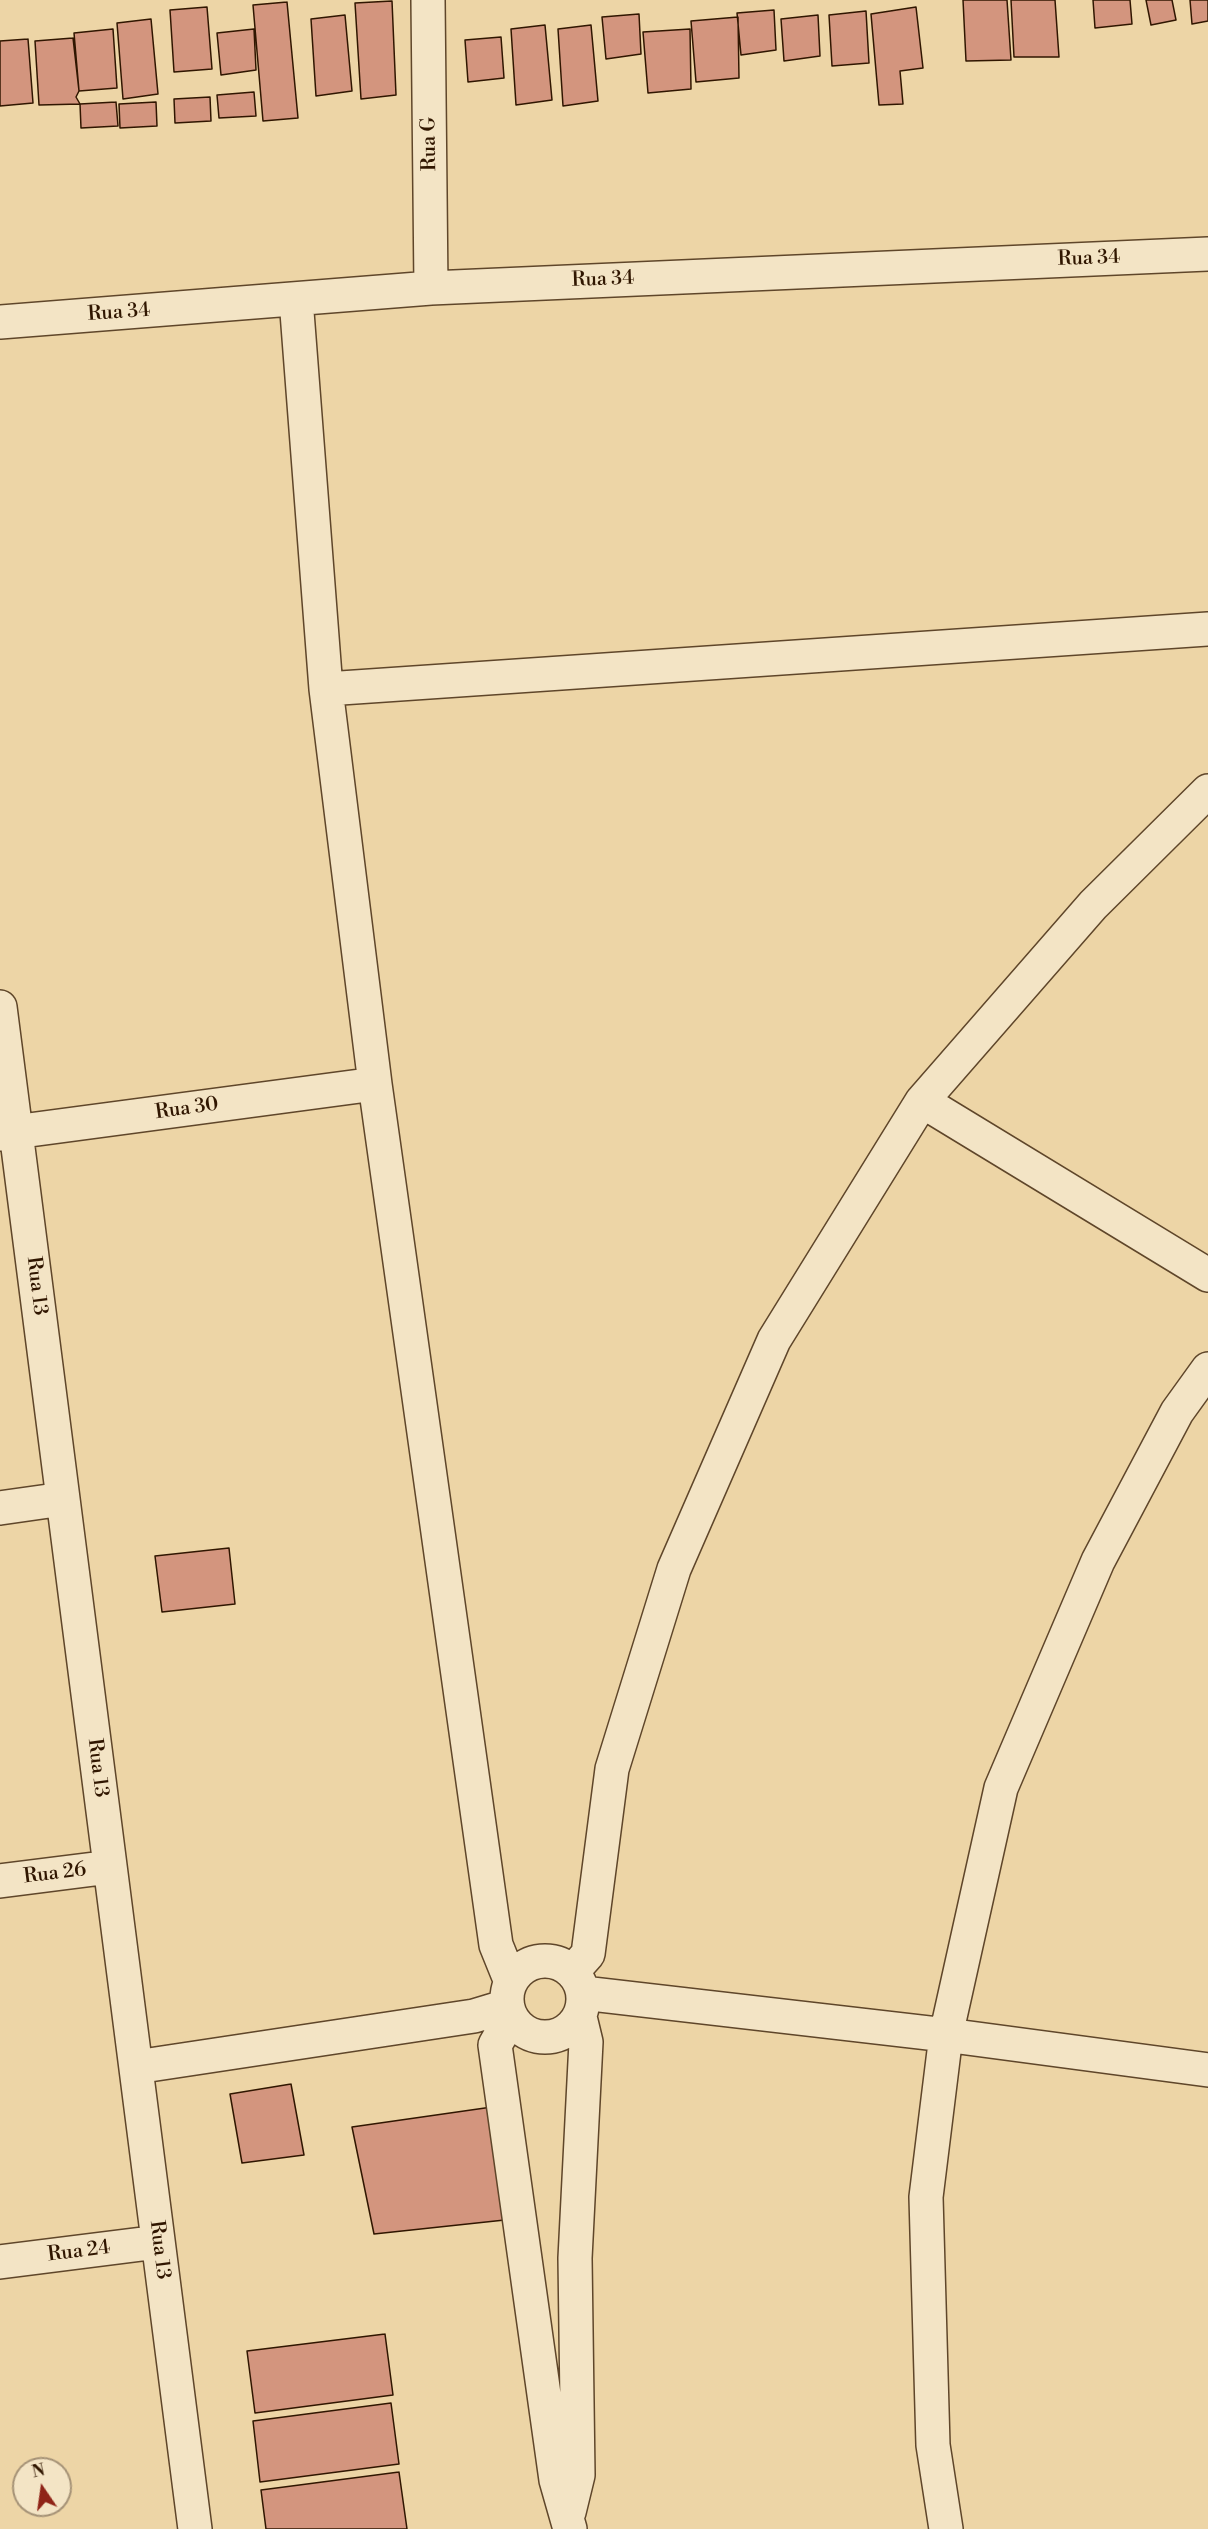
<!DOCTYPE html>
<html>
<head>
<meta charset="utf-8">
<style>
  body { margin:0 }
  #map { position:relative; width:1208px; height:2529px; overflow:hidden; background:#edd5a6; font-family:"Libre Bodoni",serif }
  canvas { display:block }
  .north { position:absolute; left:12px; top:2457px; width:60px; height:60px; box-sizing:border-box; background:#f3e4c5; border:2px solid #a59276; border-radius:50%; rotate:347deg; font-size:16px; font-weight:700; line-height:24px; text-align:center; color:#301600 }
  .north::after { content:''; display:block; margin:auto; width:21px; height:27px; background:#8f2418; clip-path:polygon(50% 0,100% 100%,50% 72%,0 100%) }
</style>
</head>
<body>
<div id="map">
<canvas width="1208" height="2529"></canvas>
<div class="north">N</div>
</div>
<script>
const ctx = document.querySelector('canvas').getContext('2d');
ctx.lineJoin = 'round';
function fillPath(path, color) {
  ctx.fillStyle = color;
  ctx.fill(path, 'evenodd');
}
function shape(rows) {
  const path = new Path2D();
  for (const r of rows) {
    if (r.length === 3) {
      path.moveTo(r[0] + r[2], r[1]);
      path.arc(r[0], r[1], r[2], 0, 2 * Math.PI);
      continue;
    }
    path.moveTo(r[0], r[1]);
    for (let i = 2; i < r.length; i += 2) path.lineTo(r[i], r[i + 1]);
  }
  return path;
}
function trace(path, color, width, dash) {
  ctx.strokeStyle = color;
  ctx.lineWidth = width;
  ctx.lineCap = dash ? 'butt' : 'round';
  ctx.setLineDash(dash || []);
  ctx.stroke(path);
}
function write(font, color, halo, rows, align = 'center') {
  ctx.font = font + ' "Libre Bodoni",serif';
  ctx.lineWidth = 4.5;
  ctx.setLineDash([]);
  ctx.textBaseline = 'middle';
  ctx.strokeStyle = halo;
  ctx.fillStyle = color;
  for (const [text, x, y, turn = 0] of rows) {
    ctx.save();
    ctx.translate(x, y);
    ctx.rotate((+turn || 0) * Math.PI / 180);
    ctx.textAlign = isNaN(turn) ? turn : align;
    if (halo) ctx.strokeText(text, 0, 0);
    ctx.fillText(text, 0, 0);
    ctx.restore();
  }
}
const building = shape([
  [963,0,1007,0,1011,60,966,61,963,0],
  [1011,0,1055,0,1059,57,1014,57,1011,0],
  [1093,0,1130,0,1132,24,1095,28,1093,0],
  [1146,0,1172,0,1176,20,1151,25,1146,0],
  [1190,0,1208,0,1208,21,1192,24,1190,0],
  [392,1,396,95,361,99,355,3,392,1],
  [287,2,298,118,263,121,253,5,287,2],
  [207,7,212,69,174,72,170,10,207,7],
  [916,7,923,68,900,71,903,104,879,105,871,14,916,7],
  [774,10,776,50,741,55,737,13,774,10],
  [866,11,869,63,832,66,829,15,866,11],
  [639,14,641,54,606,59,602,17,639,14],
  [345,15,352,91,316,96,311,19,345,15],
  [818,15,820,56,784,61,781,19,818,15],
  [738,17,739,78,696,82,691,21,738,17],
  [151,19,158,94,123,99,117,23,151,19],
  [545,25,552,100,516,105,511,29,545,25],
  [591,25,598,101,563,106,558,29,591,25],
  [113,29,117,88,79,91,74,33,113,29],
  [254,29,256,70,221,75,217,33,254,29],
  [690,29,691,89,648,93,643,32,690,29],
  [501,37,504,78,468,82,465,40,501,37],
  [73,38,79,91,76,97,80,104,39,105,35,41,73,38],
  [28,39,33,103,0,106,0,41,28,39],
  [254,92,256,116,219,118,217,95,254,92],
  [210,97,211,121,175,123,174,99,210,97],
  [116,102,118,126,81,128,80,104,116,102],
  [156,102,157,126,120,128,119,104,156,102],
  [229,1548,235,1604,162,1612,155,1556,229,1548],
  [291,2084,304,2155,242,2163,230,2094,291,2084],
  [492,2107,514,2219,374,2234,352,2127,492,2107],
  [385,2334,393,2395,255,2413,247,2351,385,2334],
  [391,2403,399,2464,260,2482,253,2421,391,2403],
  [399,2472,407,2529,266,2529,261,2490,399,2472]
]);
fillPath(building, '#d3957e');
trace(building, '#301600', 1.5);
const street = shape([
  [428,0,431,288],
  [296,299,326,689,375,1084,496,1945,511,1982],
  [0,322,431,288,1208,254],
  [326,689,1208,629],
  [0,1007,195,2529],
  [922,1101,1208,1275],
  [0,1134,375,1084],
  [0,1508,63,1499],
  [0,1881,110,1867],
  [545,1999,38],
  [572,1972,588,1954,612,1769,674,1569,774,1340,922,1101,1093,905,1208,791],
  [583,1993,946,2035,1208,2070],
  [511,2017,495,2045,556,2480,570,2529],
  [136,2067,474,2016,507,2006],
  [0,2262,158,2242],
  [569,2512,578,2475,575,2258,586,2042,580,2017],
  [946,2529,933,2445,926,2197,946,2035,1001,1788,1098,1561,1177,1412,1208,1369]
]);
trace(street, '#5f462a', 36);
trace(street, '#f3e4c5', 33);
write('20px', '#301600', '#f3e4c5', [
  ["Rua G",430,144,-91],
  ["Rua 34",1089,259,-2],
  ["Rua 34",603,280,-2],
  ["Rua 34",119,313,-4],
  ["Rua 30",187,1109,-8],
  ["Rua 13",36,1286,83],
  ["Rua 13",97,1768,83],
  ["Rua 26",55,1874,-7],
  ["Rua 13",159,2250,83],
  ["Rua 24",79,2252,-7]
]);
</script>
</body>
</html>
